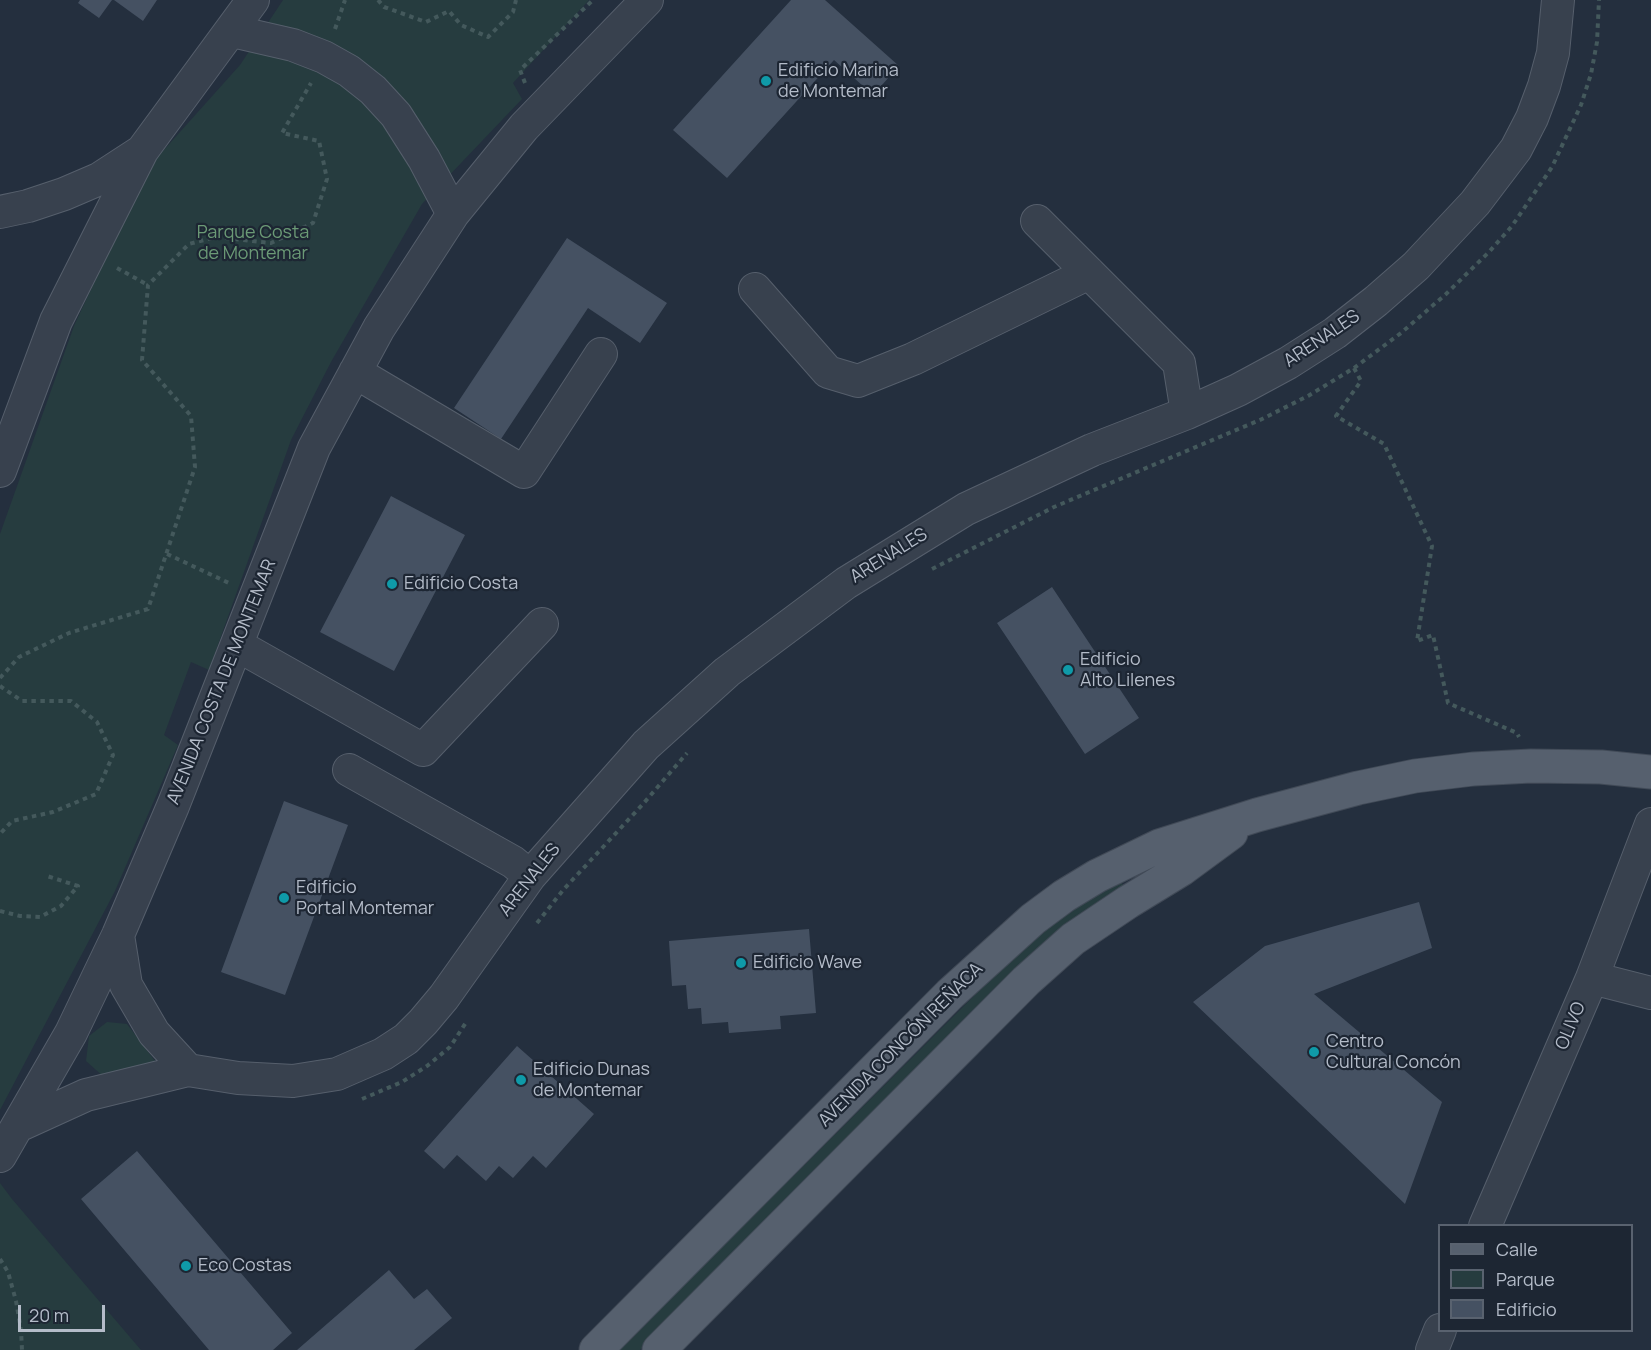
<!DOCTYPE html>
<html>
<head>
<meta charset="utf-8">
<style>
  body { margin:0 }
  #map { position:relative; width:1651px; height:1350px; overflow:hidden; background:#242f3e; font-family:Manrope,sans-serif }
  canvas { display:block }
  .legend { position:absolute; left:1438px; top:1224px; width:195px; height:108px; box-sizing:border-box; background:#1d2633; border:2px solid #59626f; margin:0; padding:8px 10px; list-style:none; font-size:18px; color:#b4bcc9 }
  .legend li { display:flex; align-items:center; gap:12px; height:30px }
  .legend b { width:30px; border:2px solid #59626f }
  .scale { position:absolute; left:18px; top:1305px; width:87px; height:27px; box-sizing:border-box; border:3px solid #b4bcc9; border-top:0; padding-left:8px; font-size:18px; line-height:21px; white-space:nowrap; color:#b4bcc9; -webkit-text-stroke:4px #1d2633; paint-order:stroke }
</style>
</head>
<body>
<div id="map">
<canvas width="1651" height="1350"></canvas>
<ul class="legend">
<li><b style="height:8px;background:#56606e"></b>Calle</li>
<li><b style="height:16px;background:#263c3f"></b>Parque</li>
<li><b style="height:16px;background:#455162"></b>Edificio</li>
</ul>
<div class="scale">20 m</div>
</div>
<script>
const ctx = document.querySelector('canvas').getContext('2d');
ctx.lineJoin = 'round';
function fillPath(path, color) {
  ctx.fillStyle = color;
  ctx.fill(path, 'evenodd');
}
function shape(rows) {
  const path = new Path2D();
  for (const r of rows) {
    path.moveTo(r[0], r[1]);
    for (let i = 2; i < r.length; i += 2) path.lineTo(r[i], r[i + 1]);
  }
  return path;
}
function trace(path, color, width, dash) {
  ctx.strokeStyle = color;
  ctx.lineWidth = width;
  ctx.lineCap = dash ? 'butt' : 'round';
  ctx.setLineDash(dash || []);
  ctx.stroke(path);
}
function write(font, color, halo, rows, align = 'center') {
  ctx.font = font + ' Manrope,sans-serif';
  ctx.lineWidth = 4.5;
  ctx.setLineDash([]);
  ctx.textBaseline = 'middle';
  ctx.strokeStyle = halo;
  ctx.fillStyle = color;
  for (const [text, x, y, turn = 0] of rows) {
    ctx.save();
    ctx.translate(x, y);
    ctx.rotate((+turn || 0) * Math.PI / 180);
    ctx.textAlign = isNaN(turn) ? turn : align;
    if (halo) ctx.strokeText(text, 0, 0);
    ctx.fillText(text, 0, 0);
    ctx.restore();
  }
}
fillPath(shape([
  [283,0,589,0,513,83,522,99,422,204,331,362,291,440,209,670,191,662,164,735,178,745,115,891,0,1110,0,534,74,326,146,170,240,65],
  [1115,880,1121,881,1124,887,1015,975,640,1350,619,1350,1004,966,1052,922],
  [107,1022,127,1024,158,1065,105,1078,86,1061,89,1036],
  [0,1183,12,1199,141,1350,0,1350]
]), '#263c3f');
fillPath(shape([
  [80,0,112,0,99,18,78,3],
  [114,0,157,0,143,21],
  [791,0,825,0,899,66,873,95,834,60,727,178,673,130],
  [567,238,667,303,640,343,588,308,501,439,454,408],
  [391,496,465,535,394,671,320,632],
  [1052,587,1139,718,1085,754,997,623],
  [284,801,348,825,285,995,221,972],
  [1419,902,1432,948,1314,994,1442,1102,1405,1204,1193,1002,1265,946],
  [809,929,816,1013,780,1016,781,1029,729,1033,728,1022,702,1024,701,1008,688,1009,686,985,672,986,669,941],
  [517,1046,594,1114,546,1168,533,1156,513,1178,499,1166,486,1181,457,1155,444,1169,424,1151],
  [137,1151,292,1333,273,1350,209,1350,81,1199],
  [389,1270,414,1299,427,1289,452,1318,414,1350,297,1350]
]), '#455162');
const minor = shape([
  [232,31,293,45,324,57,349,71,373,90,396,115,424,159,453,214],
  [0,212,28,206,64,194,99,179,142,151],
  [1037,221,1179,363,1187,413],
  [755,289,828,372,858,381,913,359,1089,273],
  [355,372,524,472,601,354],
  [0,471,56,321,142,151,253,0],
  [237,645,423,750,542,624],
  [349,770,513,862,530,876],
  [118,935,126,985,154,1033,188,1070],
  [1592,978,1651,993],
  [18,1126,86,1095,188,1070,238,1078,293,1081,337,1074,383,1054,406,1039,423,1022,444,997,530,876,646,745,727,672,846,583,966,509,1092,450,1187,413,1238,390,1288,363,1335,333,1376,301,1416,266,1475,203,1516,149,1532,118,1544,86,1553,53,1558,0],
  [0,1156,71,1033,118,935,173,806,314,448,379,328,453,214,524,127,647,0],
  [1485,1226,1592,978,1651,824],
  [1432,1350,1440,1330]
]);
const major = shape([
  [596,1350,950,994,1033,919,1064,896,1097,876,1159,846,1257,815,1358,788,1415,776,1473,769,1531,766,1601,767,1651,772],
  [659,1350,1026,981,1073,939,1128,902,1182,869,1231,833]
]);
trace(minor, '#565f6c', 34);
trace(major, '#414a57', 35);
trace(shape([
  [378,0,384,7,426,22,449,11,461,25,488,37,513,12,516,0],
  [335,29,345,0],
  [525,83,520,70,593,0],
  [117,268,148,285],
  [1354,368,1361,381,1336,416,1384,444,1432,546,1417,641,1433,635,1448,703,1517,733,1519,737],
  [167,554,229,583],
  [932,569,1054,507,1260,420,1308,396,1354,368,1401,333,1446,294,1489,252,1512,226,1552,167,1581,105,1591,74,1597,42,1599,0],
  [0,678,19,657,69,633,148,609,195,467,191,416,142,360,148,285,189,244,216,237,271,243,313,223,327,179,319,141,282,133,311,83],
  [0,686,22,701,71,701,97,722,113,755,96,794,53,812,12,821,0,834],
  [0,911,20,916,40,917,61,906,78,886,47,876],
  [537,923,564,889,643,804,687,753],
  [362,1099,402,1082,427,1066,450,1047,467,1021],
  [0,1259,8,1272,16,1301,21,1330,22,1350]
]), '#44595c', 4, [4.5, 4.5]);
trace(minor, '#38414e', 32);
trace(major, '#56606e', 33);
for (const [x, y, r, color] of [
  [766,81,6,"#0f9aa8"],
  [392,584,6,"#0f9aa8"],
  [1068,670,6,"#0f9aa8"],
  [284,898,6,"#0f9aa8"],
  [741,963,6,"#0f9aa8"],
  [1314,1052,6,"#0f9aa8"],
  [521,1080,6,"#0f9aa8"],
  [186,1266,6,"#0f9aa8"]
]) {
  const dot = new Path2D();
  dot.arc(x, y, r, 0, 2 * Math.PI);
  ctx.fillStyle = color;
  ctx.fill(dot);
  trace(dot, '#1d2633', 2);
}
write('18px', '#b4bcc9', '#1d2633', [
  ["Edificio Marina",778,71],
  ["de Montemar",778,92],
  ["Edificio Costa",404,584],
  ["Edificio",1080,660],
  ["Alto Lilenes",1080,681],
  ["Edificio",296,888],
  ["Portal Montemar",296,909],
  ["Edificio Wave",753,963],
  ["Centro",1326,1042],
  ["Cultural Concón",1326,1063],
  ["Edificio Dunas",533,1070],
  ["de Montemar",533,1091],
  ["Eco Costas",198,1266]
], 'left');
write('18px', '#6b9a76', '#1d2633', [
  ["Parque Costa",253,233],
  ["de Montemar",253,254]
]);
write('18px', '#b4bcc9', '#1d2633', [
  ["ARENALES",1322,339,-34],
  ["ARENALES",889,556,-32],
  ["AVENIDA COSTA DE MONTEMAR",222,682,-68],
  ["ARENALES",530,880,-52],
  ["OLIVO",1571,1026,-67],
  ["AVENIDA CONCÓN REÑACA",901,1045,-45]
]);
</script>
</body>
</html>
